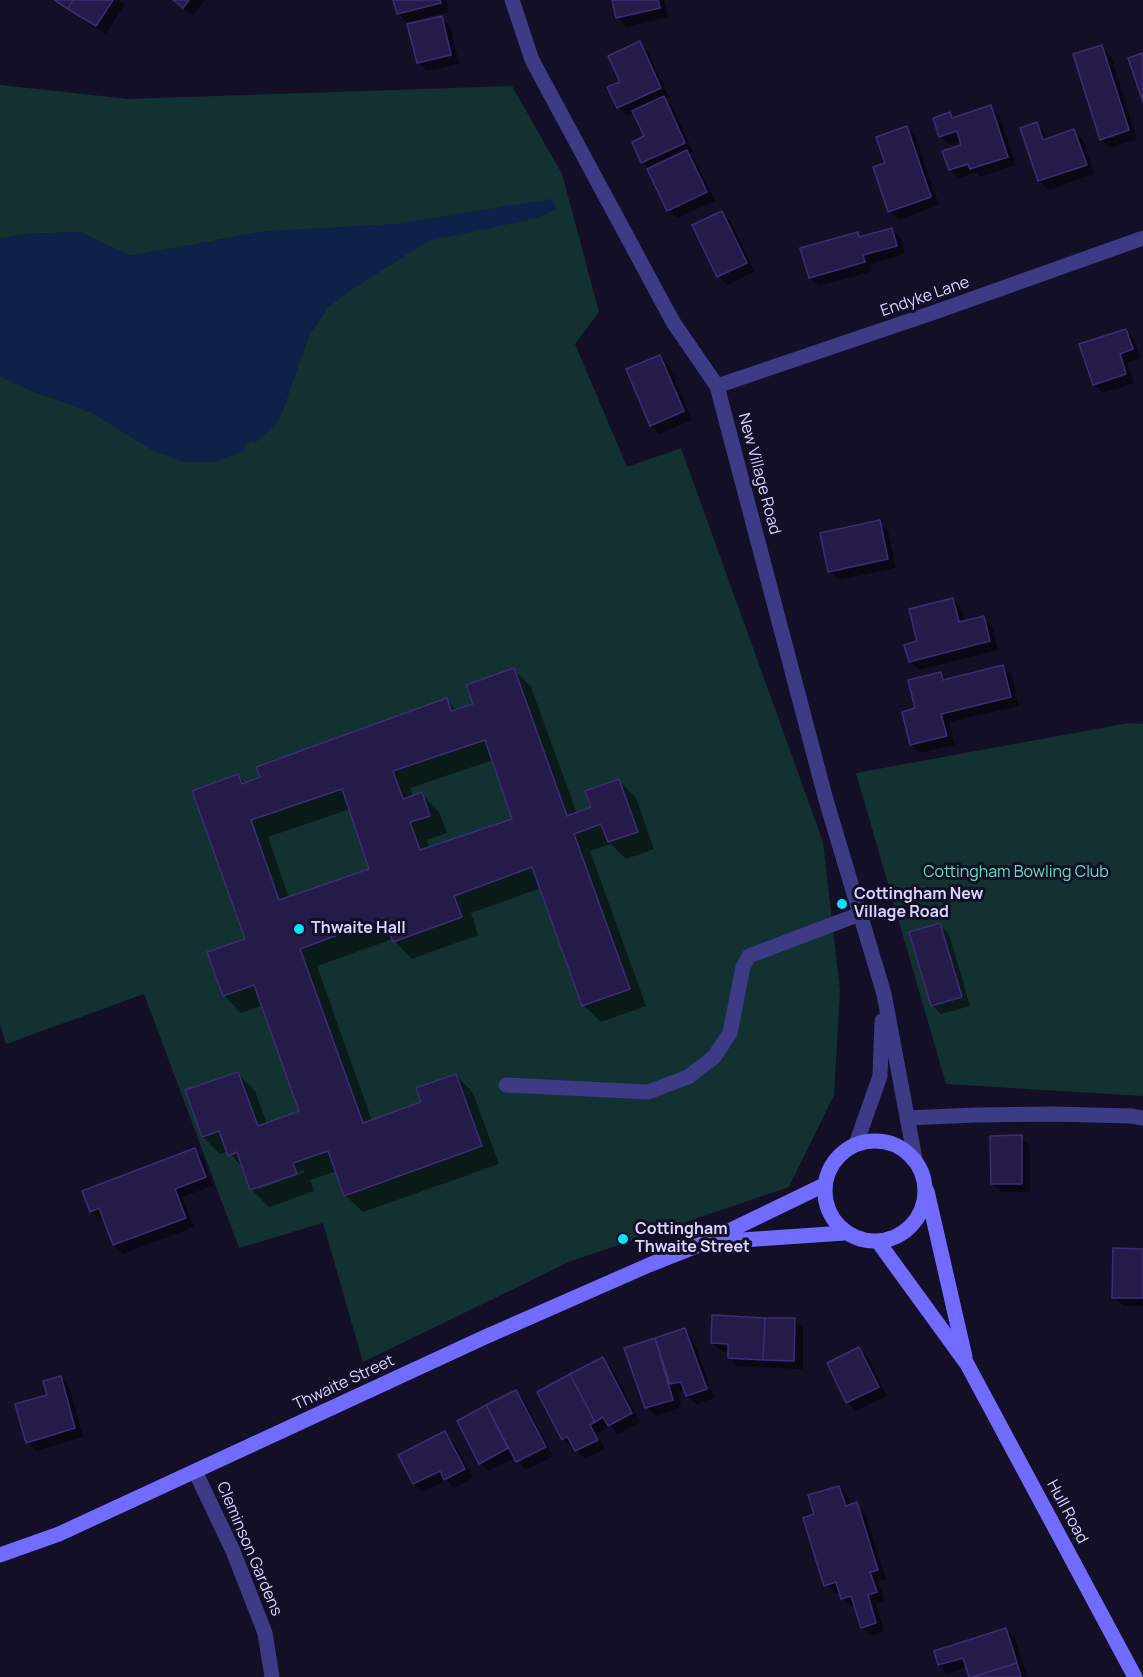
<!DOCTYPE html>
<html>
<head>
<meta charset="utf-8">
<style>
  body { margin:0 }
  canvas { display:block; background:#130f27 }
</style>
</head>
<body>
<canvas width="1143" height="1677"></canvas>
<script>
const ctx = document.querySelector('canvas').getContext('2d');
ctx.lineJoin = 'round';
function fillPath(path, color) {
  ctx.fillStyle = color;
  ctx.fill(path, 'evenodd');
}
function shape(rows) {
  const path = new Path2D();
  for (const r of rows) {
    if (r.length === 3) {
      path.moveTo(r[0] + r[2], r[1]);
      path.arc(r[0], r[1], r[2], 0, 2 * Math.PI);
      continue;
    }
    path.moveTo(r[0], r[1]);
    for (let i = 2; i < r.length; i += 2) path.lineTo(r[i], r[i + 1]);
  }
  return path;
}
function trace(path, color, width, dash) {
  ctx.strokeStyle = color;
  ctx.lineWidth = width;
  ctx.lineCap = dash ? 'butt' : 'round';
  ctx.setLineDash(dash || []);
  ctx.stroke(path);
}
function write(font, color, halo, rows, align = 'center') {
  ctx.font = font + ' Manrope,sans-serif';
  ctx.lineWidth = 6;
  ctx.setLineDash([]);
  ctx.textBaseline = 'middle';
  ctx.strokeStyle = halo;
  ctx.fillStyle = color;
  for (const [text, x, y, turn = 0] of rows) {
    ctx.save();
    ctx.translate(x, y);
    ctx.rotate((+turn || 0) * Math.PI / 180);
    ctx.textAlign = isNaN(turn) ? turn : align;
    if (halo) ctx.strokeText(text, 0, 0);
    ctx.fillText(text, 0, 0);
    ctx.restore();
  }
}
fillPath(shape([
  [0,85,128,99,512,86,562,174,599,312,575,344,627,467,681,448,823,842,840,991,834,1095,789,1187,571,1261,363,1362,323,1223,239,1248,144,994,6,1044,0,1024,0,376,30,390,91,412,153,450,244,444,253,440,279,420,309,335,329,306,348,292,267,231,130,256,80,232,27,234,0,239],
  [1129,723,1143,724,1143,1096,946,1084,856,773]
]), '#123130');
fillPath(shape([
  [552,199,556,209,537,218,428,241,348,292,329,306,309,335,279,421,254,444,252,440,244,444,245,450,216,462,184,462,152,450,91,412,30,390,0,376,0,239,27,234,80,232,130,256,267,231,395,224]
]), '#0c2249');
fillPath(shape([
  [51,0,119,0,124,5,106,34],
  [172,0,205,0,193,16],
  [395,0,446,0,449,12,407,22,398,13],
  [613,0,664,0,668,17,626,27,618,18],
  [441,18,450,26,459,64,427,71,418,62],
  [639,43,648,52,669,97,665,99,673,107,693,152,689,154,695,160,715,201,677,218,668,210,650,170,643,162,634,143,646,137,635,113,627,116,618,107,622,82],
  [1102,47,1111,56,1137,139,1110,148,1101,139],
  [990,106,999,115,1016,165,980,177,976,173,959,178,950,169,963,146,962,141,950,145,941,137,935,119,949,114,954,119],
  [1037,124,1045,133,1048,140,1074,131,1083,140,1095,174,1048,190,1039,181],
  [906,127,915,136,939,205,898,220,890,211],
  [722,213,731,222,755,272,727,285,718,276],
  [892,229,901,238,905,254,871,264,873,271,819,286,810,277,857,233,862,238],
  [1125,330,1134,339,1141,358,1127,363,1134,383,1103,393,1094,384],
  [660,356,669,365,692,420,660,434,651,425],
  [879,522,888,531,896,568,839,580,830,571],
  [953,600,962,609,965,622,983,617,992,626,998,650,919,670,910,661,919,642],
  [1003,666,1012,675,1019,706,949,722,955,745,920,753,911,744,941,673,948,680],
  [514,670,531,687,577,814,593,808,618,780,636,798,654,849,626,859,611,844,590,851,646,1006,601,1022,583,1005,541,888,471,913,478,935,412,959,393,939,317,966,372,1121,423,1103,456,1075,473,1093,499,1164,363,1212,345,1195,337,1171,310,1180,314,1191,269,1207,252,1190,245,1170,228,1151,220,1154,203,1137,238,1074,255,1091,267,1124,301,1112,263,1005,241,1013,224,995,247,940,238,776,246,784,447,700,457,711,475,704],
  [493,760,514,820,430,848,427,840,447,833,439,812,422,794,413,797,410,788],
  [350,809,371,870,289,898,268,837],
  [304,1170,305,1172,259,1189,259,1186],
  [940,925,949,934,970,1006,941,1014,932,1005],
  [1021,1137,1030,1146,1030,1192,1001,1192,992,1183],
  [194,1150,203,1158,213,1186,182,1197,194,1227,123,1254,114,1245,104,1218,100,1220,91,1211],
  [1143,1250,1143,1306,1123,1306,1114,1297],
  [794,1319,803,1328,803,1369,738,1367,729,1358,729,1352,721,1351,712,1342],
  [685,1330,693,1339,710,1386,690,1393,690,1396,711,1389,715,1398,696,1404,687,1396,685,1391,678,1392,681,1408,656,1416,647,1407,626,1349],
  [859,1349,868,1357,887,1396,856,1411,847,1402],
  [603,1359,612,1368,640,1422,618,1434,611,1426,597,1434,605,1449,585,1459,574,1446,572,1448,563,1439],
  [60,1378,69,1386,83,1437,36,1451,27,1442,49,1396],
  [515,1392,524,1400,553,1456,526,1470,515,1458,489,1471,480,1463,459,1421],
  [445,1433,454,1442,473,1478,454,1488,447,1480,423,1492,414,1484,400,1456],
  [839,1487,848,1496,851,1506,856,1504,865,1513,886,1579,878,1581,885,1601,876,1604,884,1631,871,1636,862,1627,855,1606,852,1607,843,1598,841,1592,835,1594,826,1585,816,1515],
  [1006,1629,1015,1638,1027,1677,970,1677,967,1667,948,1674,939,1665,936,1652]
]), '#0007');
const building = shape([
  [54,0,73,0,68,9,54,0],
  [73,0,113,0,96,26,68,9,73,0],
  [173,0,189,0,183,8,173,0],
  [393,0,440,0,441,3,397,14,393,0],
  [612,0,658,0,660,8,616,18,612,0],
  [442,16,451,55,417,63,407,24,442,16],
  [640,41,661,88,617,108,607,87,620,82,608,56,640,41],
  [1102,45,1129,130,1100,140,1073,54,1102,45],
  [1143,53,1143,102,1128,58,1143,53],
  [664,96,685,143,641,163,632,142,644,136,632,111,664,96],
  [991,105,1008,157,970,169,968,164,949,170,942,151,961,145,957,131,939,137,933,118,950,112,952,118,991,105],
  [1037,122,1043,140,1074,129,1087,165,1038,181,1020,128,1037,122],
  [907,126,931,197,888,212,873,167,885,163,876,137,907,126],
  [687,150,707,192,667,211,647,169,687,150],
  [722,211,747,263,717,277,692,225,722,211],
  [892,228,897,246,863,255,865,262,809,278,800,248,858,232,859,237,892,228],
  [1126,329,1133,349,1120,354,1126,374,1093,385,1079,344,1126,329],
  [660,355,684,411,650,426,626,369,660,355],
  [880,520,888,559,828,572,820,533,880,520],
  [953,598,959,622,984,616,990,641,909,662,904,645,917,641,909,609,953,598],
  [1003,665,1011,697,941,714,947,736,910,745,902,712,915,708,908,680,941,672,943,680,1003,665],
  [514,668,567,816,591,807,585,791,619,779,638,832,608,842,601,824,574,834,630,989,582,1006,532,867,454,896,462,917,393,942,384,918,300,949,363,1123,421,1102,416,1088,456,1074,482,1146,344,1196,328,1151,293,1163,297,1174,250,1190,237,1152,228,1156,219,1131,202,1137,185,1090,238,1072,258,1126,299,1111,254,985,223,996,207,952,245,939,192,791,238,774,242,784,260,777,256,767,447,698,451,711,473,704,466,685,514,668],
  [485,740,512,819,420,850,410,822,430,816,422,792,403,799,393,771,485,740],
  [342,789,369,869,279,900,251,820,342,789],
  [940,923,962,997,931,1006,909,932,940,923],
  [1022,1135,1022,1184,991,1184,990,1136,1022,1135],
  [195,1148,206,1177,175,1189,186,1218,113,1245,99,1208,90,1212,82,1191,195,1148],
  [1113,1248,1143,1249,1143,1298,1112,1298,1113,1248],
  [712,1315,765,1318,763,1360,728,1358,728,1344,711,1343,712,1315],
  [765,1318,795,1318,794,1361,763,1360,765,1318],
  [685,1328,707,1389,686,1396,681,1382,670,1384,655,1338,685,1328],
  [655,1338,673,1400,645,1408,624,1348,655,1338],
  [859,1347,879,1387,846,1403,827,1363,859,1347],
  [603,1357,632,1413,608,1426,603,1417,595,1422,570,1374,603,1357],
  [570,1374,595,1422,590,1425,598,1440,575,1451,567,1436,562,1440,537,1392,570,1374],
  [61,1376,75,1428,26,1443,15,1404,47,1395,43,1381,61,1376],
  [516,1390,546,1447,516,1462,486,1405,516,1390],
  [486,1405,508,1448,479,1464,457,1421,486,1405],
  [445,1431,465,1469,444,1480,440,1471,413,1484,398,1455,445,1431],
  [839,1486,846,1506,857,1502,878,1570,870,1572,877,1592,868,1595,876,1623,861,1628,851,1596,841,1599,836,1582,824,1586,803,1518,814,1514,808,1495,839,1486],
  [1006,1628,1017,1663,972,1677,969,1677,963,1658,938,1665,934,1651,1006,1628],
  [1017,1663,1021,1677,972,1677,1017,1663]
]);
fillPath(building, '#241b48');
trace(building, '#3c2d74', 1.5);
trace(shape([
  [506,1085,648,1092,688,1077,714,1057,730,1033,743,967,749,956,860,914],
  [907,1118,975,1115,1053,1114,1131,1116,1143,1118]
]), '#3d3a86', 15);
trace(shape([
  [195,1471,233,1551,265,1633,272,1677]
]), '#3d3a86', 15);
trace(shape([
  [512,0,532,60,673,322,717,386,826,800,884,994,915,1159],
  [717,386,938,311,1143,238],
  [856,1144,880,1076,882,1021]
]), '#3d3a86', 15);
trace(shape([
  [875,1191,50],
  [927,1191,965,1357],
  [713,1242,844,1233],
  [879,1243,967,1364,1135,1677],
  [0,1555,59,1534,485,1337,649,1265,704,1243,824,1185]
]), '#716cff', 15);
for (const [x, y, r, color] of [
  [842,904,6,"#01e4ff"],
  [299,929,6,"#01e4ff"],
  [623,1239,6,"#01e4ff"]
]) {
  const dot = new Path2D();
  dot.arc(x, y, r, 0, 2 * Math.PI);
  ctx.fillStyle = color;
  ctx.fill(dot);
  trace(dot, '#130f27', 2);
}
write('16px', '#dad5ff', '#130f27', [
  ["Endyke Lane",925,297,-19],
  ["New Village Road",759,474,75],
  ["Thwaite Street",344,1383,-25],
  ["Hull Road",1067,1512,62],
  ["Cleminson Gardens",249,1549,67]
]);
write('16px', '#5fe1c1', '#130f27', [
  ["Cottingham Bowling Club",1016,873]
]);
write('bold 16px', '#dad5ff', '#130f27', [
  ["Cottingham New",854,895],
  ["Village Road",854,913],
  ["Thwaite Hall",311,929],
  ["Cottingham",635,1230],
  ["Thwaite Street",635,1248]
], 'left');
</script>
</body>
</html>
